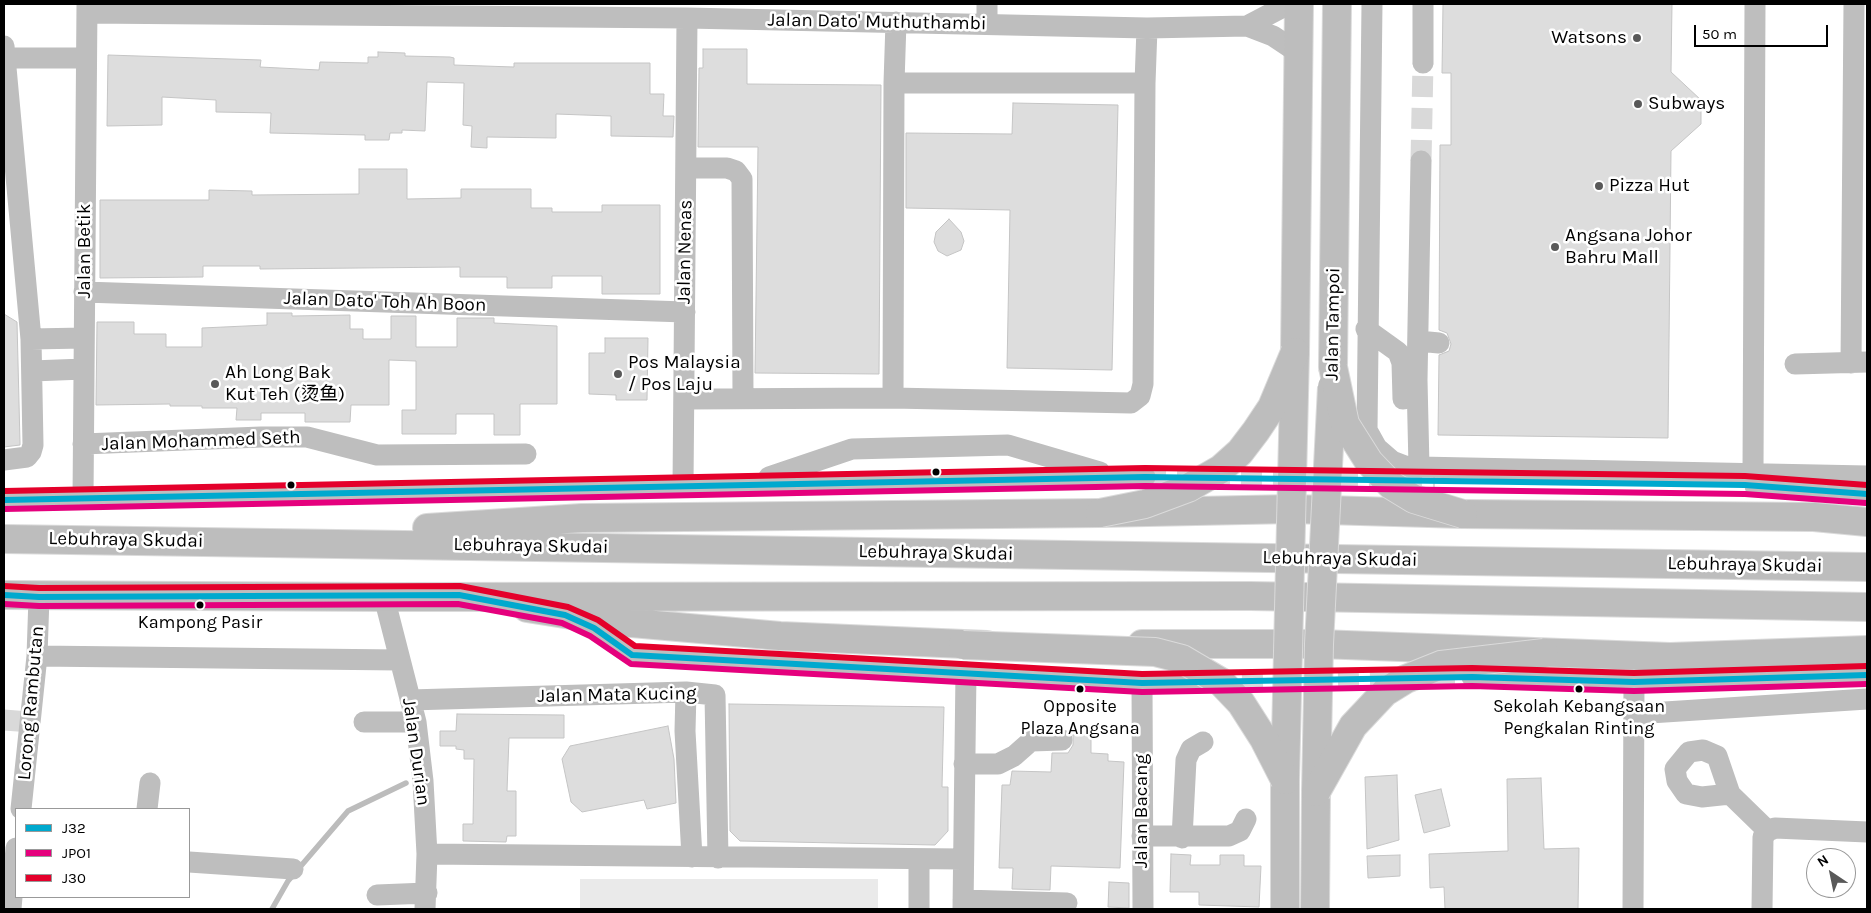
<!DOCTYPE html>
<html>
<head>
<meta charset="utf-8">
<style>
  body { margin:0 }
  #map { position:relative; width:1871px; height:913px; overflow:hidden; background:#fff; font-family:Karla,sans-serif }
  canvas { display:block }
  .frame { position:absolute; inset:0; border:5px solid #000; pointer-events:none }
  .legend { position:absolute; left:15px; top:808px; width:175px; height:90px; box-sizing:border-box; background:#fff; border:1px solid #999; margin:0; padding:6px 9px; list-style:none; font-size:15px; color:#000 }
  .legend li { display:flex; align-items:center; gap:10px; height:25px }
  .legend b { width:25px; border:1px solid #999 }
  .north { position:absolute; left:1806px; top:848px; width:50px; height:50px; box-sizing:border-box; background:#fff; border:1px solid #999; border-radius:50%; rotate:326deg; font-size:14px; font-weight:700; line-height:20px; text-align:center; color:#000 }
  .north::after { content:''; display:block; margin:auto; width:18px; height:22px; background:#595959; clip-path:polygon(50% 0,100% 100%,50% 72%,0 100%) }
  .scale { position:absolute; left:1694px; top:25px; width:134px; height:22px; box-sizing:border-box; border:2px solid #000; border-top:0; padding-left:6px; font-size:15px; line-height:18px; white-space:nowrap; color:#000; -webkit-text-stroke:4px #fff; paint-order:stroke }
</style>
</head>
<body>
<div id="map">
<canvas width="1871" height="913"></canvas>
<div class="frame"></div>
<ul class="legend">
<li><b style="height:6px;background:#00a9ce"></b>J32</li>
<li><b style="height:6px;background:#e5007d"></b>JPO1</li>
<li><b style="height:6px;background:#e4002b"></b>J30</li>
</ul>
<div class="north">N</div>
<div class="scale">50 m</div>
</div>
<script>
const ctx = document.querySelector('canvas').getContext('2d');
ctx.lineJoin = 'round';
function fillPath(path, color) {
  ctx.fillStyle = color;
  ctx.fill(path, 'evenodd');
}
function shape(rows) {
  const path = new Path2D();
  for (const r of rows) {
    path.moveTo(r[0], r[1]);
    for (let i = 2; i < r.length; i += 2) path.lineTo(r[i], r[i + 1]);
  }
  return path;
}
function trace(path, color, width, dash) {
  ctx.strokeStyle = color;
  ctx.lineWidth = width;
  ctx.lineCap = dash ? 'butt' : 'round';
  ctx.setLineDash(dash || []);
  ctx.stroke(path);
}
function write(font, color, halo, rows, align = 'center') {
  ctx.font = font + ' Karla,"Noto Sans SC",sans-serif';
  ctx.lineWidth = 5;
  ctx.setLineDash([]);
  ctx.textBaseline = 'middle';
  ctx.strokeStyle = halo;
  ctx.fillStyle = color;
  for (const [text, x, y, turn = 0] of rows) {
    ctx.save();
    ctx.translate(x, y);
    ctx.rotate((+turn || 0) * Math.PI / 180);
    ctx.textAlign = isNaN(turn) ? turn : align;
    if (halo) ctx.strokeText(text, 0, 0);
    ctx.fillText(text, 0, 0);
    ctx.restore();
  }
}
fillPath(shape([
  [580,879,878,879,878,909,580,909]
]), '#eaeaea');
trace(shape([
  [272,909,288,881,348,811,406,783]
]), '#bcbcbc', 5.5);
const building = shape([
  [1443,4,1672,4,1671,72,1701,100,1701,124,1671,151,1668,438,1438,435,1439,355,1449,351,1451,344,1447,333,1439,330,1440,145,1451,145,1451,73,1442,73,1443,4],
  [703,49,747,49,747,84,881,85,879,374,755,373,758,147,698,147,699,68,703,68,703,49],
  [378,52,405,53,405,56,450,57,454,58,454,65,514,67,514,63,650,63,650,94,664,94,663,116,674,116,673,137,611,136,611,116,556,114,556,138,487,137,487,148,471,147,472,126,463,125,464,83,427,82,425,131,402,130,402,133,390,133,389,140,365,140,365,135,270,133,271,113,216,112,216,100,162,97,162,125,107,126,108,55,261,60,260,67,319,70,320,62,368,63,368,57,378,57,378,52],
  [1013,103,1118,105,1112,370,1007,368,1010,210,906,208,906,133,1012,134,1013,103],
  [359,169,407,169,407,199,461,198,461,189,531,189,531,208,552,208,552,212,602,212,602,205,660,205,660,294,602,294,602,276,552,276,552,288,507,288,507,277,460,277,460,267,260,269,260,266,203,266,203,277,100,278,100,200,209,200,209,190,252,191,252,195,359,194,359,169],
  [949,219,961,232,964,241,961,250,947,256,938,251,934,242,936,232,949,219],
  [267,313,292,313,292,316,350,315,350,329,363,329,363,339,391,339,391,316,416,316,416,347,457,347,457,318,494,318,494,323,557,326,557,404,520,404,520,435,494,435,494,414,456,414,456,434,402,434,402,410,416,410,416,361,389,360,389,405,351,405,350,422,305,422,305,413,261,413,261,420,236,420,237,408,202,408,202,406,170,406,170,404,96,405,97,322,134,322,134,334,166,334,166,347,202,347,202,328,267,325,267,313],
  [4,314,17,322,20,443,20,445,4,447,4,314],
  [605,338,648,338,647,400,616,400,616,395,589,394,589,353,605,353,605,338],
  [729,704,944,707,942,787,948,787,948,831,935,845,740,841,730,831,729,704],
  [457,714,564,715,564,738,509,738,507,791,516,791,516,836,507,836,506,842,463,841,463,824,473,824,474,759,464,759,464,750,456,749,456,746,440,746,440,731,456,731,457,714],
  [668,726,674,759,676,803,647,809,644,800,582,812,571,802,562,759,570,746,668,726],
  [1073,735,1091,736,1091,753,1108,754,1108,761,1124,762,1120,868,1051,866,1050,890,1012,889,1013,868,999,868,1002,785,1010,785,1012,771,1051,772,1052,753,1068,753,1073,745,1073,735],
  [1397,775,1399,840,1367,849,1365,777,1397,775],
  [1541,778,1544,849,1579,848,1578,909,1445,909,1444,887,1430,888,1429,854,1508,851,1507,779,1541,778],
  [1441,789,1450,826,1424,833,1415,795,1441,789],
  [1171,854,1191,855,1190,865,1220,865,1220,855,1244,855,1244,866,1261,866,1259,907,1199,905,1199,892,1170,892,1171,854],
  [1400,855,1400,876,1368,878,1367,856,1400,855],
  [1109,882,1129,883,1129,908,1108,907,1109,882]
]);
fillPath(building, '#ddd');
trace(building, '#c5c5c5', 1);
trace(shape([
  [1421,161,1423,63],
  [1145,477,1435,479],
  [1210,682,1472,677],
  [4,720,30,722]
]), '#d9d9d9', 21, [21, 11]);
const major = shape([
  [1295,352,1299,4],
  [1333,367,1337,4],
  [1285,909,1285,780],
  [1315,909,1316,792]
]);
const highway = shape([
  [427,528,582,518,1100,513,1292,509,1463,514,1814,517,1867,522],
  [4,539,1867,567],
  [4,595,384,597,1250,596,1867,607],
  [527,608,609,621,780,636,987,645],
  [1142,644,1319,644,1670,657,1867,650]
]);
trace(major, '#dbdbdb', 30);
trace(highway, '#dbdbdb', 30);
trace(shape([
  [987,4,987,23],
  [1372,4,1367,430,1377,448,1392,461,1405,466,1419,467,1867,476],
  [87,13,687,18,1147,28,1247,26,1273,36,1297,52],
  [896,22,894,83,1145,83],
  [1247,26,1289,4],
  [4,46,31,339,33,445,31,452,27,457,4,460],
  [6,58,86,58],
  [1423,63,1423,4],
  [686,168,727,168,736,171,742,179,743,397],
  [84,292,685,312],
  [1366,329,1398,352,1402,363,1403,399],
  [31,339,84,338],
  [1418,341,1439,343],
  [1851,363,1854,4],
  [1795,364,1867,362],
  [32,371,84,369],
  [893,398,894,83],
  [684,399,893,398,1131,403,1140,396,1143,384,1145,83,1147,28],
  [83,444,261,437,307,437,377,455,526,454],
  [1419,467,1417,380,1421,161],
  [1753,472,1755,4],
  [769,477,852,449,1008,445,1100,472],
  [683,486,687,18],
  [1755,486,1867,494],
  [83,498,87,4],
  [4,500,1145,477],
  [384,597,416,722,423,781,427,854,425,909],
  [577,620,594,628,632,655,1142,683,1193,682],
  [37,656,399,660],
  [1472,677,1634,682,1867,675],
  [1142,683,1143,909],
  [686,692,685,731,692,857],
  [410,700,686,692,715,695,718,858],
  [1634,714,1867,699],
  [364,722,416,722],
  [964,764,998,764,1014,756,1031,741,1062,740],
  [1730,794,1702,797,1686,794,1677,781,1675,769,1689,752,1703,750,1717,756,1730,794,1768,831],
  [21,809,37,656,39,597],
  [147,809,150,783],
  [1142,836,1229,836,1240,831,1246,819],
  [1182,838,1186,760,1191,749,1203,742],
  [427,854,963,859],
  [919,859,919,909],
  [189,862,293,869],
  [377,895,427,893],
  [963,900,1067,903],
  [11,909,16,848],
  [963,909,966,672],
  [1633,909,1634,682],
  [1762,909,1763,837,1768,831,1775,828,1867,832]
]), '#bebebe', 21);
trace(major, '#bdbdbd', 28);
trace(highway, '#bdbdbd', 28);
const majorBridge = shape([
  [1285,780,1295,352],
  [1316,792,1319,644,1332,387]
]);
const highwayBridge = shape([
  [1333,367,1345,424,1369,462,1391,485,1414,499,1463,514],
  [1100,513,1145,504,1188,488,1221,469,1240,452,1256,431,1272,407,1295,352],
  [963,645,1155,652,1182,659,1221,682,1241,703,1264,739,1285,780],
  [1316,792,1353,726,1385,692,1406,679,1441,665,1544,653]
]);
trace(majorBridge, '#dbdbdb', 30, []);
trace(highwayBridge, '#dbdbdb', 30, []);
trace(majorBridge, '#bdbdbd', 28);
trace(highwayBridge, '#bdbdbd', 28);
trace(shape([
  [4,500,1145,477,1745,485,1867,494],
  [4,595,39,597,459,595,565,615,594,628,632,655,1142,683,1472,677,1634,682,1867,675]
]), '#00a9ce', 6);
trace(shape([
  [4,509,1145,486,1745,494,1866,503],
  [4,604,39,606,458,604,562,623,590,636,631,664,1142,692,1472,686,1634,691,1867,684]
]), '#e5007d', 6);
trace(shape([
  [4,491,1145,468,1745,476,1867,485],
  [4,586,39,588,460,586,568,607,598,620,635,646,1142,674,1472,668,1634,673,1867,666]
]), '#e4002b', 6);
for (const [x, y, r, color] of [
  [1637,38,5,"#595959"],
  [1638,104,5,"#595959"],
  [1599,186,5,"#595959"],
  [1555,247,5,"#595959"],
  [618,374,5,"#595959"],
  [215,384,5,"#595959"],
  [936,472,4.5,"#000"],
  [291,485,4.5,"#000"],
  [200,605,4.5,"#000"],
  [1080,689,4.5,"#000"],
  [1579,689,4.5,"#000"]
]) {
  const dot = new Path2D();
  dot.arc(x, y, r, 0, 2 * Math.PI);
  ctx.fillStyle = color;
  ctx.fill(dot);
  trace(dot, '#fff', 2);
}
write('18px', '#000', '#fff', [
  ["Kampong Pasir",200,623],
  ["Opposite",1080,707],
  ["Plaza Angsana",1080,729],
  ["Sekolah Kebangsaan",1579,707],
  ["Pengkalan Rinting",1579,729]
]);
write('19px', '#000', '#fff', [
  ["Jalan Dato' Muthuthambi",877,22,1],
  ["Jalan Betik",85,251,-90],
  ["Jalan Nenas",685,252,-89],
  ["Jalan Dato' Toh Ah Boon",385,302,2],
  ["Jalan Tampoi",1333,324,-89],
  ["Jalan Mohammed Seth",201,441,-2],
  ["Lebuhraya Skudai",126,540,1],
  ["Lebuhraya Skudai",531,546,1],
  ["Lebuhraya Skudai",936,553,1],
  ["Lebuhraya Skudai",1340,559,1],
  ["Lebuhraya Skudai",1745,565,1],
  ["Jalan Mata Kucing",617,695,-1],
  ["Lorong Rambutan",31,703,-85],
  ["Jalan Durian",416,752,82],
  ["Jalan Bacang",1142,811,-90]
]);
write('19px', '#000', '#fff', [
  ["Watsons",1627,38,"right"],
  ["Subways",1648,104],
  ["Pizza Hut",1609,186],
  ["Angsana Johor",1565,236],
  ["Bahru Mall",1565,258],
  ["Pos Malaysia",628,363],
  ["/ Pos Laju",628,385],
  ["Ah Long Bak",225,373],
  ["Kut Teh (烫鱼)",225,395]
], 'left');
</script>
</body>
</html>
